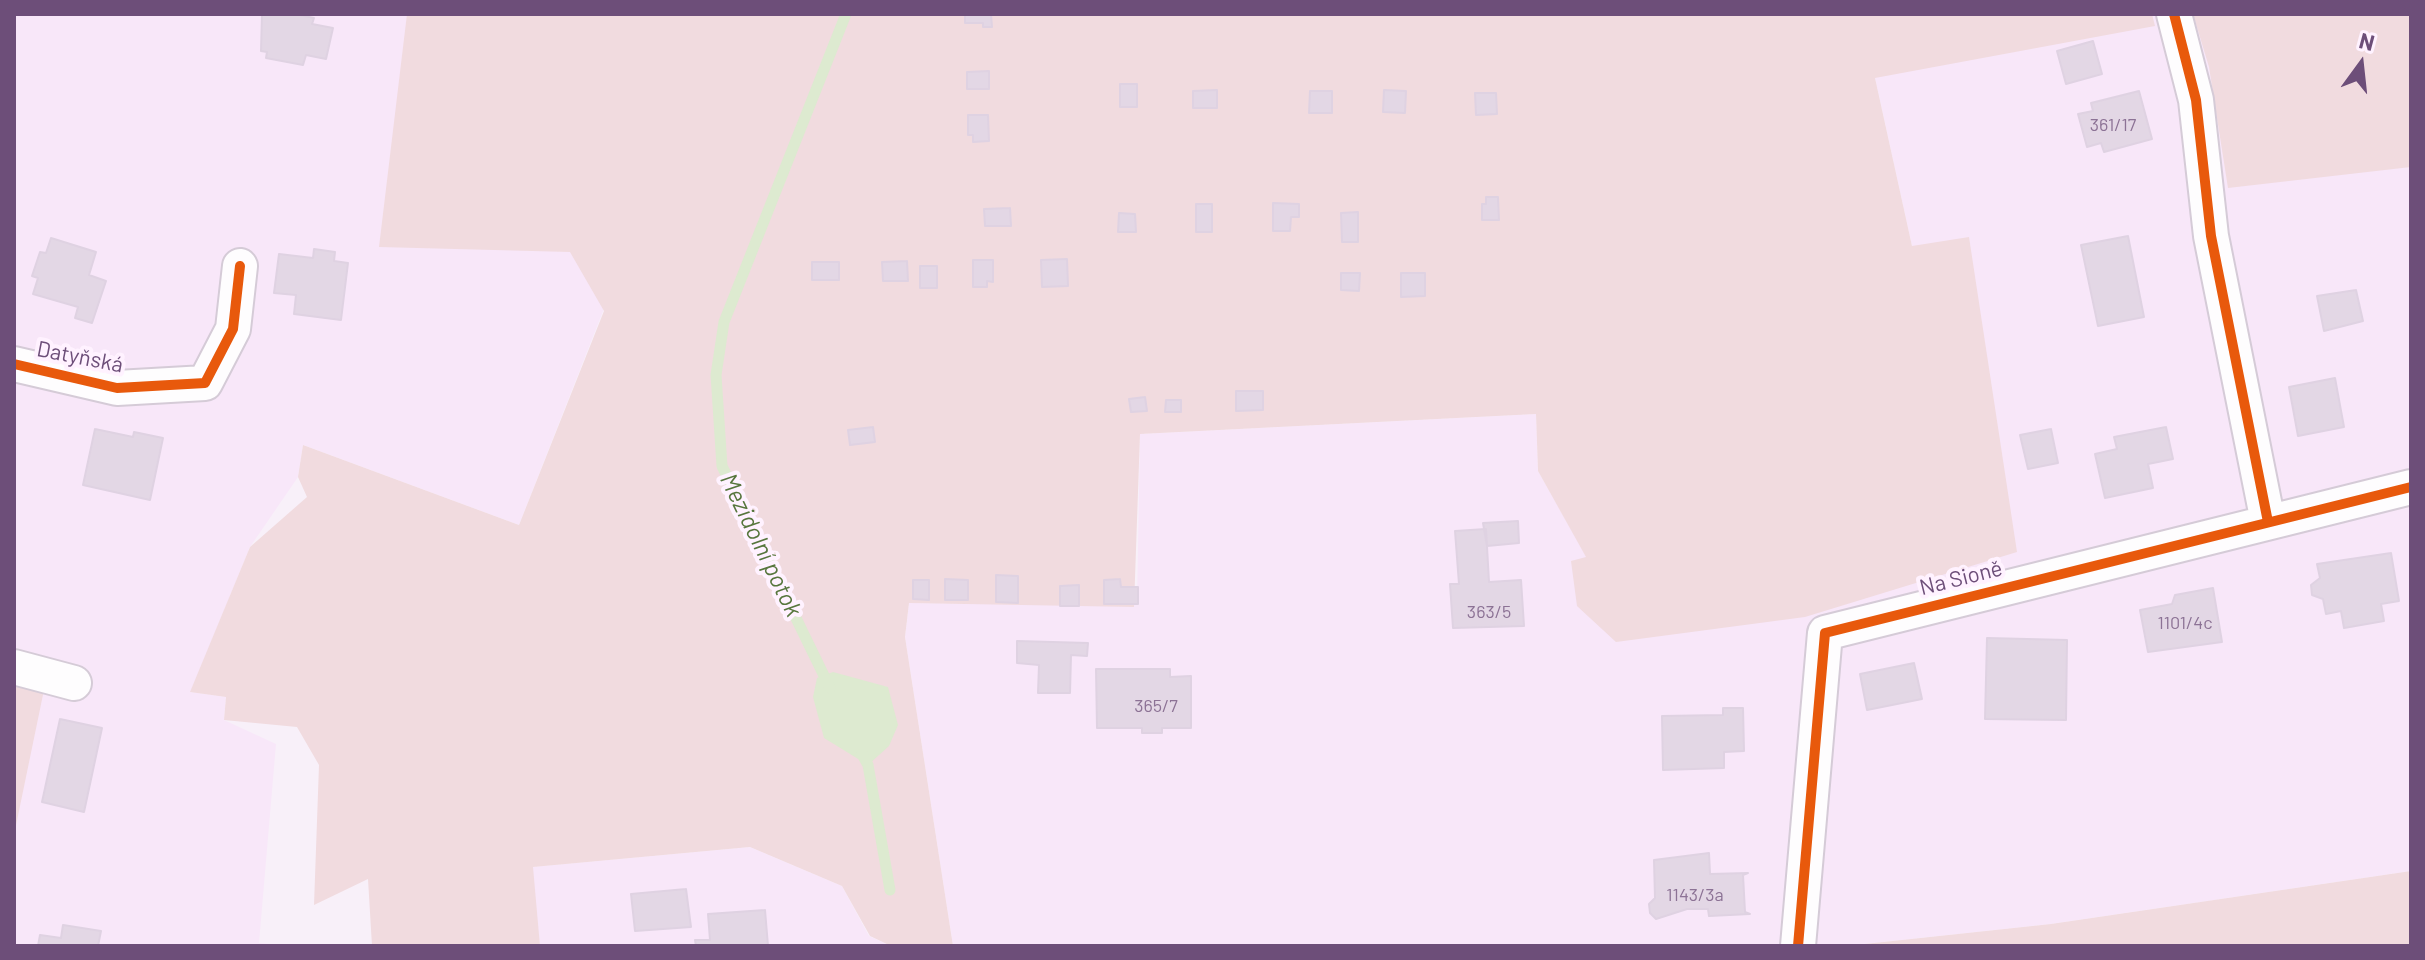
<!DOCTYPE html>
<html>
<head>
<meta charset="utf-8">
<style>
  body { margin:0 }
  #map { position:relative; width:2425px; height:960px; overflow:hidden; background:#f8f0f9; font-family:Barlow,sans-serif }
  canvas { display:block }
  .frame { position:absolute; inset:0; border:16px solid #6d4e79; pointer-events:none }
  .north { position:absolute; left:2321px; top:24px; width:80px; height:80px; -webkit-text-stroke:6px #fff2ff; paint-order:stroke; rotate:15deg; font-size:22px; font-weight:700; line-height:32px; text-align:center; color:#6d4e79 }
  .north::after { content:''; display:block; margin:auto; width:28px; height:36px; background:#6d4e79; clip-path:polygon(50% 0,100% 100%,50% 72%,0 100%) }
</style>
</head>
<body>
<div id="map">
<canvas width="2425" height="960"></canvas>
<div class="frame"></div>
<div class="north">N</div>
</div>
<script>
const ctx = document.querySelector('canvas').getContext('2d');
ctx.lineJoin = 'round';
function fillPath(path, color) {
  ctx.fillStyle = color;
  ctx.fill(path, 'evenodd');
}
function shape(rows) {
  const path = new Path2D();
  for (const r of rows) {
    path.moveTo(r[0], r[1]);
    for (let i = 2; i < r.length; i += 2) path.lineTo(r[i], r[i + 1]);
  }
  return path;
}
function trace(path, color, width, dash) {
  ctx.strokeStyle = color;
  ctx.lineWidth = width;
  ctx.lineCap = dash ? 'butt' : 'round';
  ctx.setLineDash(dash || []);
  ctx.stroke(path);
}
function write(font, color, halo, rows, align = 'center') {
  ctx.font = font + ' Barlow,sans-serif';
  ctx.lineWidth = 8;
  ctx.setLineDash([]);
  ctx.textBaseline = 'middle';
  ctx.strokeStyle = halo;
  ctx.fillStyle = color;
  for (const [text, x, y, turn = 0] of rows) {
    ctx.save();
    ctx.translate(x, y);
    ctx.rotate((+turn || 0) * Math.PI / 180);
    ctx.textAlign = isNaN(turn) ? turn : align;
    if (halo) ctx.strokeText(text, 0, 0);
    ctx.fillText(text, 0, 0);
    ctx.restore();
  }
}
fillPath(shape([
  [14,14,454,14,653,184,519,525,303,445,298,477,250,547,191,692,226,697,224,720,276,744,259,943,294,946,14,946],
  [1861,14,2411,14,2411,871,2051,924,1846,946,953,946,905,637,909,603,1137,604,1140,434,1536,414,1538,471,1587,557,1912,246],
  [750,847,842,886,869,936,891,946,538,946,532,867]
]), '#f8e7f9');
fillPath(shape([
  [407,14,2152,14,2155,26,1875,78,1912,246,1969,237,2017,552,1805,617,1616,642,1577,606,1571,561,1586,557,1538,471,1536,414,1140,434,1134,607,909,603,905,637,953,946,891,946,870,936,842,886,750,847,533,867,540,946,372,946,368,879,314,905,319,765,297,727,224,720,226,697,190,692,250,547,307,497,298,477,303,445,519,525,604,311,570,252,379,247],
  [2193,14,2411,14,2411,167,2228,188,2209,67],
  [14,678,45,685,14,835],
  [2411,871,2411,946,1846,946,2051,924]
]), '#f1dbdf');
fillPath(shape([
  [833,672,888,687,898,725,889,746,868,765,824,738,813,697,817,678]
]), '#ddead0');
trace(shape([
  [830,688,722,466,716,375,724,322,846,14],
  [862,754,868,765,890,890]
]), '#ddead0', 11);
const building = shape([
  [262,14,295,14,314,18,312,24,333,28,326,59,306,55,303,65,266,58,267,52,261,51,262,14],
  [965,14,991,14,992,27,983,27,983,23,965,23,965,14],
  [2093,41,2102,74,2066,84,2057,51,2093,41],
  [989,71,989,89,967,89,967,72,989,71],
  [1120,84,1137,84,1137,107,1120,107,1120,84],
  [1217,90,1217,108,1193,108,1193,91,1217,90],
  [1384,90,1406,91,1405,113,1383,112,1384,90],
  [1310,91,1332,91,1332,113,1309,113,1310,91],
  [2139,91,2152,139,2104,152,2101,143,2087,147,2078,114,2093,111,2091,103,2139,91],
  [1475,93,1496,93,1497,114,1476,115,1475,93],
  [968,115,988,115,989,141,973,142,973,135,968,135,968,115],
  [1486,197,1498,197,1499,220,1482,220,1482,204,1486,204,1486,197],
  [1273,203,1299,204,1299,217,1291,217,1290,231,1273,231,1273,203],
  [1196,204,1212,204,1212,232,1196,232,1196,204],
  [1010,208,1011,226,985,226,984,209,1010,208],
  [1358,212,1358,242,1342,242,1341,213,1358,212],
  [1119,213,1135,214,1136,232,1118,232,1119,213],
  [2128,236,2144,317,2098,326,2081,245,2128,236],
  [51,238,96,252,89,275,106,281,92,323,75,318,78,307,33,294,38,278,32,276,40,252,46,253,51,238],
  [314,249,335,252,334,261,348,263,341,320,294,314,296,295,274,293,279,254,313,258,314,249],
  [1067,259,1068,286,1042,287,1041,260,1067,259],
  [973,260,993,260,993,282,987,281,987,287,973,287,973,260],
  [907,261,908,281,883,281,882,262,907,261],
  [812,262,839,262,839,280,812,280,812,262],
  [920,266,937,266,937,288,920,288,920,266],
  [1341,273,1360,273,1359,291,1341,290,1341,273],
  [1401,273,1425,273,1425,296,1401,297,1401,273],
  [2356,290,2363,321,2324,331,2317,296,2356,290],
  [2335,378,2344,427,2298,436,2289,387,2335,378],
  [1236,391,1263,391,1263,410,1236,411,1236,391],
  [1145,397,1147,411,1131,412,1129,399,1145,397],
  [1166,400,1181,400,1181,412,1165,412,1166,400],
  [873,427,875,442,850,445,848,430,873,427],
  [2166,427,2173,459,2148,464,2153,488,2105,498,2095,454,2117,449,2114,437,2166,427],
  [95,429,133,437,134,432,163,438,150,500,83,485,95,429],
  [2051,429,2058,463,2028,469,2020,435,2051,429],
  [1518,521,1519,543,1487,546,1483,523,1518,521],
  [1486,529,1489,582,1521,580,1524,626,1453,628,1450,584,1459,584,1455,531,1486,529],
  [2391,553,2399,601,2381,604,2384,621,2344,628,2341,611,2326,614,2323,599,2312,595,2311,585,2320,578,2317,564,2391,553],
  [996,575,1018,576,1018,603,996,602,996,575],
  [945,579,968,580,968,600,945,600,945,579],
  [1120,579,1121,587,1138,587,1138,604,1104,604,1104,580,1120,579],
  [913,580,929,580,929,600,913,599,913,580],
  [1079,585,1079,606,1060,606,1060,586,1079,585],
  [2213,588,2222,642,2148,652,2140,610,2172,604,2175,595,2213,588],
  [1987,638,2067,640,2066,720,1985,719,1987,638],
  [1017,641,1088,643,1087,656,1071,655,1070,693,1038,693,1039,665,1017,663,1017,641],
  [1914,663,1922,699,1867,710,1860,674,1914,663],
  [1096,669,1170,669,1170,677,1191,676,1191,728,1162,728,1162,733,1142,733,1142,728,1097,728,1096,669],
  [1723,708,1743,708,1744,751,1724,752,1724,768,1663,770,1662,716,1723,715,1723,708],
  [60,719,102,728,84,812,42,802,60,719],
  [1709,853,1710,874,1748,873,1743,875,1745,912,1750,914,1709,916,1708,909,1687,909,1656,919,1650,913,1649,904,1655,898,1654,860,1709,853],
  [686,889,691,927,635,931,631,894,686,889],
  [765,910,768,946,696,946,695,940,710,940,708,914,765,910],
  [63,925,101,931,98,946,38,946,40,935,61,938,63,925]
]);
fillPath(building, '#e3d7e5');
trace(building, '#dfd2e2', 2);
const minor = shape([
  [2174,14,2196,100,2211,236,2268,522],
  [14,364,117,388,205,383,233,329,240,266],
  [14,667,74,683],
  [1798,946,1825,633,2411,487]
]);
trace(minor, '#d5cbd7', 38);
trace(minor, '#fefdfe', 34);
trace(shape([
  [2174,14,2196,100,2211,236,2268,522],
  [14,364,117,388,205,383,233,329,240,266],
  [1798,946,1825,633,2411,487]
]), '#e8590c', 10);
write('18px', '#8c7295', null, [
  ["361/17",2113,125],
  ["363/5",1489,612],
  ["1101/4c",2185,623],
  ["365/7",1156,706],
  ["1143/3a",1695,895]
]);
write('22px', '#6d4e79', '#fff2ff', [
  ["Datyňská",80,357,11],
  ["Na Sioně",1961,578,-14]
]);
write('italic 24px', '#57763d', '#fff2ff', [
  ["Mezidolní potok",761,545,64]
]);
</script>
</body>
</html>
